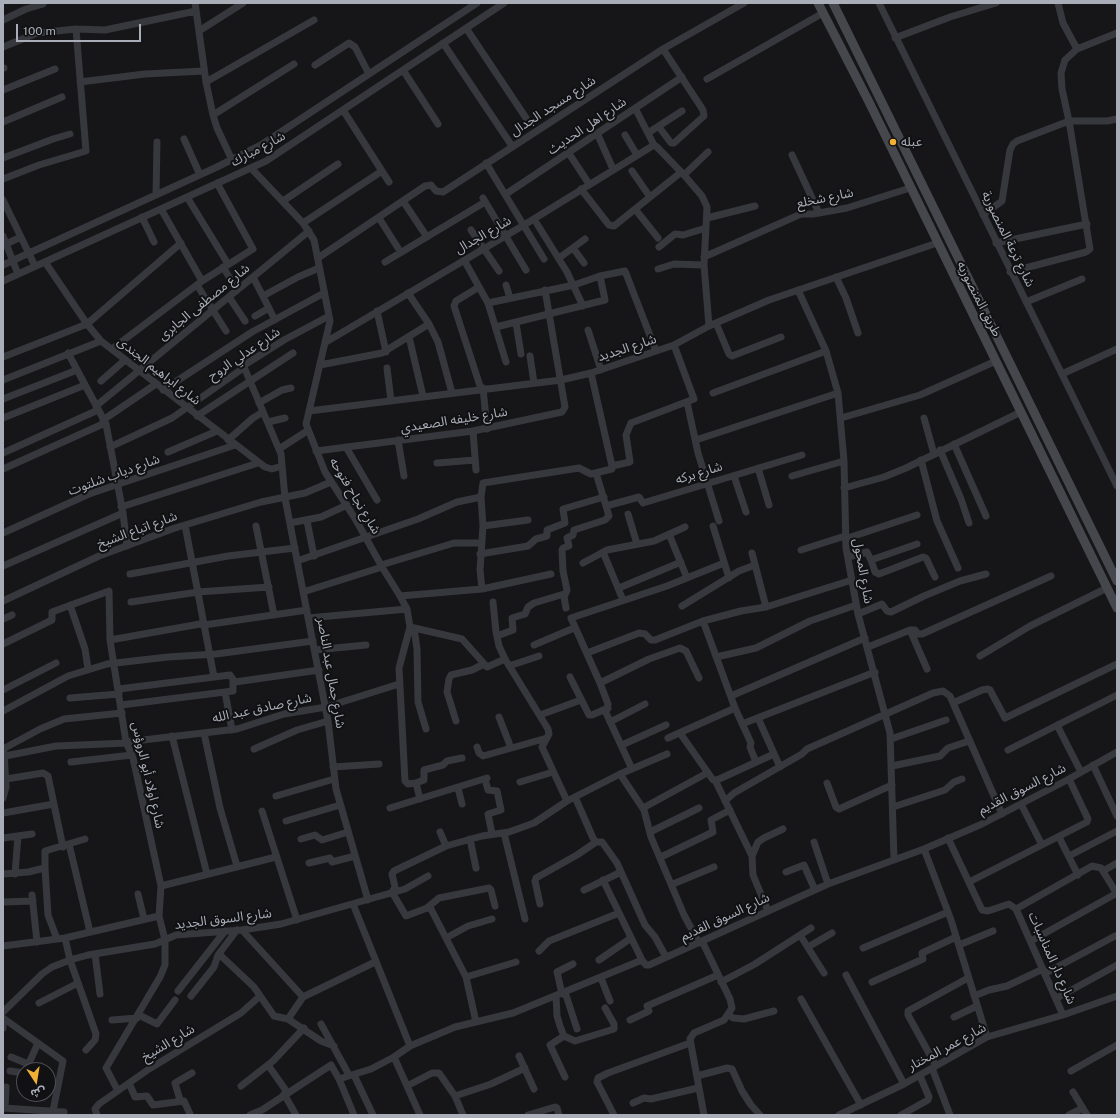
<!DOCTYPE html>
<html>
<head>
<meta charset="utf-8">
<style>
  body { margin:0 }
  #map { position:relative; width:1120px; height:1118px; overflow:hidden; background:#161618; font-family:"Public Sans","Noto Sans Arabic",sans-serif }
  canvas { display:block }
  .frame { position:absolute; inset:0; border:4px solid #a8adb8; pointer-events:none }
  .north { position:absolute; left:16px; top:1062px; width:40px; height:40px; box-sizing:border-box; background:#111113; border:1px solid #4d4f55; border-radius:50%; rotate:168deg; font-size:11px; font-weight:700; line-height:16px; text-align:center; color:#a8adb8 }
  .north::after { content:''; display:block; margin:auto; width:14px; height:18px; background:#f2b134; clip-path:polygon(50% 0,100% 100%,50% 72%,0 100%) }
  .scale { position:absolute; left:16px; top:24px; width:125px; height:18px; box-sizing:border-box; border:2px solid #a8adb8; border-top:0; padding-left:5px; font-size:12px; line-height:14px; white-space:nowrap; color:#a8adb8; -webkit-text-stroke:3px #111113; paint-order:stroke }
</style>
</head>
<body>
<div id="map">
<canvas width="1120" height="1118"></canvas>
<div class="frame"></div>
<div class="north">ش</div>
<div class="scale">100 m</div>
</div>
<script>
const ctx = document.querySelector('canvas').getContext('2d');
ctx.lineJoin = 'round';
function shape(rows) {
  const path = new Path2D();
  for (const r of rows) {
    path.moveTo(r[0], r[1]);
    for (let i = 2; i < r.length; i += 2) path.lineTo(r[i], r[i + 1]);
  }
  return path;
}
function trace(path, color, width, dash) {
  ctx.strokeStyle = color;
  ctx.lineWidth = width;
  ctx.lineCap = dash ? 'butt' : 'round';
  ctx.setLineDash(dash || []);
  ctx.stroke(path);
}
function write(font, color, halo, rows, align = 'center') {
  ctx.font = font + ' "Public Sans","Noto Sans Arabic",sans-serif';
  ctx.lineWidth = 4;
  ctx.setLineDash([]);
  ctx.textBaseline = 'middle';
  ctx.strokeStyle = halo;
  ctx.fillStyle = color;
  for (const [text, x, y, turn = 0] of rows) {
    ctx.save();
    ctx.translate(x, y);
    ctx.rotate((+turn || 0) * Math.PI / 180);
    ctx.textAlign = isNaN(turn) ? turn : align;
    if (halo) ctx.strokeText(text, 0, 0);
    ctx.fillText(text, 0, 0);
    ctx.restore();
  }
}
trace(shape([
  [195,3,206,82,213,115,217,128,232,160],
  [879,3,1117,486],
  [1058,3,1063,23,1077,49],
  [3,20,26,9,43,4],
  [466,28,526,118],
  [199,31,243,3],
  [895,38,950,17,996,3],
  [443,43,512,146],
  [3,47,37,33,76,29,105,30,196,11],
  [315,65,349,43,355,47,369,74],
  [3,68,4,68],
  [403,70,438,124],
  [707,79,823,13],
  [80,82,145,74,204,71],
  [206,82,314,20],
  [3,90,55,69],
  [635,108,654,145],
  [343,110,389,182],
  [213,115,294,64],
  [3,122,62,97],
  [659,127,671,143,674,143,704,116,703,110,663,49],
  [597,133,613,169],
  [648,133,682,111],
  [625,135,637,155],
  [184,139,200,175],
  [568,152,589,184],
  [792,155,819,213],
  [3,158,53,139,70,134],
  [486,163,544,259],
  [251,168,303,223,314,240,330,321,306,424,325,472,356,520,382,567,400,596,407,609,410,627,462,639,487,667,505,659],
  [632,171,650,197],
  [684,175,708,152],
  [3,179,39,165,86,151,76,29],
  [581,189,609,225,614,226,680,173],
  [506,194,682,77],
  [156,195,157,142],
  [187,197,228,264],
  [483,198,526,270],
  [3,200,35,266],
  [283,201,338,164],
  [403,201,427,237],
  [161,209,202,281],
  [635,209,658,238],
  [983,215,1002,201,1010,150,1013,144,1017,141,1069,121,1107,121,1117,119],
  [142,217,154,242],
  [379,218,398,248],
  [707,218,755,206],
  [534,219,567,272,583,306],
  [303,223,382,171],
  [471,230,499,271],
  [3,236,18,274],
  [996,243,1087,224],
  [6,244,21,237],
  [659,247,675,234,683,235,706,228],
  [573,248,584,263],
  [704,257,801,214,813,214,847,208,910,188],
  [318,258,425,186,431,185,436,191,443,192,663,49,744,3],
  [559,258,585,239],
  [464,260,488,303,506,362],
  [45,262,87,324,101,341,265,467,272,469,282,466],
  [385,262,485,202],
  [3,265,217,167,261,145,477,3],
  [223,267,237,290],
  [658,269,674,264,704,265],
  [1010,272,1086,252,1090,249,1069,121,1062,89,1061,73,1065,60,1077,49,1117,33],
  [253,277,275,320],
  [836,277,846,298,858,333],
  [3,281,266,161,504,3],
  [197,285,226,331],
  [506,285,510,298],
  [479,287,456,301,454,306,481,389],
  [798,290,826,351,838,393,844,461,846,548,858,614,890,733,894,859],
  [408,293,429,324,438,342,452,393],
  [263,296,298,277,319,268],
  [229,297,245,321],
  [1026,302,1082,279],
  [488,303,574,285,600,276,625,271,656,351],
  [377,311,386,352],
  [255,316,269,308],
  [516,323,521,354],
  [716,323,729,354,732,356,781,337],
  [496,327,605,300,600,276],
  [588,330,601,370],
  [409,337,423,396],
  [326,342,524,225,654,145,657,147,684,175,702,196,707,207,704,265,709,326],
  [112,349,202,281,253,249,217,183],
  [68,353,106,424,123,513,127,546],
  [530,356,534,383],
  [3,357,87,324,181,243],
  [320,365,382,353,429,324],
  [244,367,281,454,285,498,328,721,336,789,368,900],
  [387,368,391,401],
  [591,373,612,466],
  [1062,374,1117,349],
  [3,380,101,341],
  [101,381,125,360],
  [483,388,487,429],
  [163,390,252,332,324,293],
  [713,393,826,351],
  [3,399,77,370],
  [687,402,698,453,719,521],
  [259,403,282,390,291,388],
  [96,406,309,231],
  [309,411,561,380,591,373,674,345,709,326,769,300,937,243],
  [197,416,293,353],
  [3,418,85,385],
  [841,418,920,395,996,361],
  [924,418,934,454],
  [103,420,156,384],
  [268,422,285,418],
  [473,431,476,470],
  [228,440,253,418,263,412],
  [398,440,404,476],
  [696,440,838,393],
  [954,444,986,516],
  [110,447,172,418,242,369,246,364,284,340,329,316],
  [346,447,377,500],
  [279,449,307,431],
  [940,450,961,499,969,523],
  [316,451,473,431,562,412,565,407,545,290],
  [168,452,217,431],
  [3,453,98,410],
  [921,460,937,521,958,568],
  [437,463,475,460],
  [612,466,630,462,626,435,631,423,694,399,674,345],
  [758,468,769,505],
  [3,469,105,423],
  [734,476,746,512],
  [792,476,844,461],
  [844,488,884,477,906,468,1021,412],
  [606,506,639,497,643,503,802,455],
  [121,507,258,463],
  [628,514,637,544],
  [307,521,314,556],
  [290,523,321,517,347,505],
  [185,525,214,677],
  [256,526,274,615],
  [483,526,528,520],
  [713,526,729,578],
  [3,533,89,494,235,445],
  [669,534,687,578],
  [845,539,917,515],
  [801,550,845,536],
  [603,552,623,600],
  [752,553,766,607],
  [480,554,528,546,536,539,547,536,547,530,565,523,563,509,604,497],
  [848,557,867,552,871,560,917,544],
  [871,560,875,572,879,574,923,557,926,558,935,577],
  [297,561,418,519,457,502,481,497],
  [583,563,607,550,654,541,685,527],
  [381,565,454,543,481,543],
  [3,566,123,513],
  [130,574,228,556,295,548],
  [619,588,681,562],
  [482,589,480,570,483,526,481,497,483,483,579,468,591,474,612,469,612,466],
  [303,592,382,567],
  [400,596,482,589,551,574],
  [3,601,99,556,175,528,261,502,305,493,331,482],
  [131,602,198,592,269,587],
  [493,602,496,632,499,646,505,659,548,729,549,734,542,747,567,801],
  [70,605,85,649,88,669],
  [682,606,739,571,755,565],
  [566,608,564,597,567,590,563,571,562,550,563,548,569,546,567,538,573,535,574,530,605,520,609,516,596,473],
  [858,614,882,604,887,611,891,612,924,596,960,581,986,574],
  [308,618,407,609],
  [3,619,12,615],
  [703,621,735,708,751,743,750,747,756,762],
  [410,627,399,668,405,781,408,784,416,783,420,799],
  [414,628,417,649,418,702,426,729],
  [910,630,927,669],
  [497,636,513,630,512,618,525,614,528,607,534,603,564,594],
  [110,640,200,624,204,625,307,610],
  [3,644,52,620,52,612,109,591,110,640,126,742,133,758,161,886,159,916,165,940,165,965,160,977,106,1068,118,1091],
  [534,645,574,628],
  [868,647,910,630,915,630,918,634,922,634,1051,576],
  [315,650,366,645],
  [587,653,639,633,645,634,651,640,655,640,703,621,741,611,766,607,852,580],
  [980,656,1030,626,1107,588],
  [716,657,756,648,810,621,856,605],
  [509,666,539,656],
  [570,677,589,715,592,715,608,708],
  [600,683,649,659,680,648,686,651,699,678],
  [119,689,230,675,235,682,319,670],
  [3,690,56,663],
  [225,692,232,730],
  [731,696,865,638],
  [70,698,119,694],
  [953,703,982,690,988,689,990,690,1005,718,1117,664],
  [121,705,233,691,233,681],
  [3,711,68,676,107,664,168,657,216,654,313,641],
  [540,715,581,700],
  [499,717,511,748],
  [758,718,780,767],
  [456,721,447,692,449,679,451,675,472,670,484,664],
  [610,722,645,704],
  [742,724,875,672],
  [1057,725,1081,772],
  [204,733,220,808,237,866],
  [680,733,713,780,717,780,774,754],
  [172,736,207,874],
  [668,738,735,708],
  [891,739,946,720],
  [126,742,237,729,284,714,326,707,399,684],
  [622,745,666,725],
  [477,747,479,753,483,756,547,738],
  [3,749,40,729,64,719,122,713],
  [254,749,297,730,328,721],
  [1008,750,1117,695],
  [5,756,56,746,127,743],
  [71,762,132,755],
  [1093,765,1117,816],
  [892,766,940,756,948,748,969,741],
  [333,767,379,764],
  [632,769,608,717,606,713,608,704,600,683,571,618,667,586,724,563],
  [620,774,644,810,651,837,684,915,699,943],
  [6,779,43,773,48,776,63,847],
  [485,779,488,790,497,791,501,810,488,814,492,834],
  [715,780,752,856],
  [520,782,553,772],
  [416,783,424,780,424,770,443,765,447,761,462,758],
  [827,783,836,807,839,809,892,785],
  [458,788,462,804],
  [276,796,334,779],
  [575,797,593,838,596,842,602,842,617,863,645,925,655,937,666,957],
  [3,798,6,787,4,753],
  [725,801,734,793,802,754,807,749,933,693,943,691,950,696,1002,814],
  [1021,804,1042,845],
  [893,807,945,790,954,782,962,779],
  [390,808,487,778],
  [643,808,707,773],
  [262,811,297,920],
  [3,813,54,804],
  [286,821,340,805],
  [440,832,446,846],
  [650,832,699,808],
  [504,833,525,919],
  [1059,837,1078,875],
  [3,838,32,834],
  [948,838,982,910,988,911,1009,904,1016,909,1063,1015],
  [301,839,315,835,322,840,348,832],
  [470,839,476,868],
  [814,842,828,884],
  [69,844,90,932],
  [924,849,951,920,987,1037],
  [1069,856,1117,831],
  [661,857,713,832,711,820,730,810],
  [309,863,330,858,332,862,355,856],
  [45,868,48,915,57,939],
  [1103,871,1117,863],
  [786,872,804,865,815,890],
  [3,874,28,872,45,868,45,851,85,839],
  [15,874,18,836],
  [603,880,642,960],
  [969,882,1087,822,1088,819,1069,779],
  [673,884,714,867],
  [161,886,276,857],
  [584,890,621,872],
  [392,892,395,887,392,874,394,871,446,846,482,836,509,832,534,823,567,801,620,774,667,754],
  [392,892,406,916,427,908,431,909,466,977,476,1022],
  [138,894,144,919],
  [32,895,37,942],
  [4,902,33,901],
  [353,904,410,1046],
  [540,904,535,881,536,878,577,855,596,842],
  [427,908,439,898,489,888,491,890,495,906],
  [1016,909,1092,866,1101,868,1117,894],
  [768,911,753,875,752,856,758,842,764,838,783,829],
  [242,930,303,997],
  [800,935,824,973],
  [65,938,70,960,96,1034,95,1040,86,1050],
  [446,938,468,926,492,919],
  [702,941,730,999,732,1008,724,1020,694,1033,690,1039,704,1115],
  [1031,941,1117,893],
  [959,945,993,931],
  [3,946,65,938,159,916],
  [808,947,832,933],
  [863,948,948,912],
  [539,951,549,941,619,913],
  [95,954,100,994],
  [219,954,254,987,274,1016,288,1019,321,1041,334,1046],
  [599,960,631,938],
  [1046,973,1115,936],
  [846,975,904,1084],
  [466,977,516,962],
  [601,978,610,1001],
  [721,982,755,964,811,928],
  [872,982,923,959,922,953,956,937],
  [178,991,225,931],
  [565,992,577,1029],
  [562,994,557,972,573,964],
  [191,996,214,967,218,955,237,930],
  [556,996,557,1016,560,1026,564,1036,575,1041,614,1029,614,1024,605,1008],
  [974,996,989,990,1007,986,1043,969],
  [1057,998,1117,965],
  [801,999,861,1105],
  [39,1003,78,983],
  [3,1012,42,974,52,967,70,960,88,955,155,944,176,935,242,930,281,924,405,889,428,876],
  [139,1015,157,1024,175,1000],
  [729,1015,733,1018,744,1019,774,1011],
  [954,1017,977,1006],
  [3,1018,63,1061,53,1111],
  [288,1019,303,997,375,962],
  [112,1020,137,1018],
  [630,1020,649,1011,647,1006,718,975],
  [3,1024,3,1028],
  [321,1024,349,1075],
  [564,1036,550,1045,565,1077],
  [519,1056,534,1089],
  [11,1057,28,1064],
  [394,1057,420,1115],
  [268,1065,287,1092],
  [936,1066,908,1015,908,1011,968,978],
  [932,1068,950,1115],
  [26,1070,38,1043],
  [10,1071,24,1073],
  [1071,1071,1117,1045],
  [354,1075,373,1115],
  [697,1076,727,1068,732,1069,742,1091,751,1105,760,1115],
  [339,1079,371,1069,394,1057,410,1046,455,1027,513,1013,642,960,646,965,649,965,828,884,924,849,982,824,1069,779,1117,752],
  [129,1083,135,1097,147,1096,153,1105,184,1101,190,1114],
  [241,1086,273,1061,304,1028],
  [407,1086,432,1073,439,1073,455,1096,463,1115],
  [1073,1092,1087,1115],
  [284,1094,296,1115],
  [455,1096,491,1084,525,1068],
  [180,1100,175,1083,192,1073],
  [633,1103,644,1098,651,1099,698,1088],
  [3,1108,64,1112],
  [5,1108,6,1087],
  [97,1115,95,1109,99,1104,149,1069,241,1013,260,996],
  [250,1115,262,1110,331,1065,339,1079,354,1115],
  [528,1115,555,1107,557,1108,559,1115],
  [614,1115,597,1082,598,1078,608,1073,690,1043],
  [839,1115,904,1084,987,1037,1063,1015,1117,996],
  [901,1115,928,1100,929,1097,920,1076],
  [1069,1115,1083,1108]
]), '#37383d', 7);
trace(shape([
  [818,3,869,102,1117,608],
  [833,3,1117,581]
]), '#45474d', 9);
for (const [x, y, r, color] of [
  [893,142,4,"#f2b134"]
]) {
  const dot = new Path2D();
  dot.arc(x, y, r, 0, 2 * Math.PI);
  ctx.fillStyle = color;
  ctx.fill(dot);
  trace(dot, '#111113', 1.5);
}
write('13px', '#a8adb8', '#111113', [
  ["شارع مسجد الجدال",553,106,-33],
  ["شارع اهل الحديث",587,126,-34],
  ["شارع مبارك",258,149,-28],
  ["شارع شخلع",825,198,-11],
  ["شارع الجدال",483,235,-30],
  ["شارع ترعة المنصورية",1008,239,64],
  ["طريق المنصوريه",979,299,63],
  ["شارع مصطفى الجابرى",204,302,-39],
  ["شارع الجديد",627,348,-18],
  ["شارع عدلي الروح",244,354,-34],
  ["شارع ابراهيم الجندى",159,371,38],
  ["شارع خليفه الصعيدي",454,420,-9],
  ["شارع بركه",699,473,-17],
  ["شارع دياب شلتوت",114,475,-20],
  ["شارع نجاح فتوحه",355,496,59],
  ["شارع اتباع الشيخ",137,530,-20],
  ["شارع المحول",863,571,80],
  ["شارع جمال عبد الناصر",331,673,80],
  ["شارع صادق عبد الله",262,708,-12],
  ["شارع اولاد أبو الروؤس",148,775,77],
  ["شارع السوق القديم",1022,789,-27],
  ["شارع السوق القديم",725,917,-25],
  ["شارع السوق الجديد",223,919,-7],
  ["شارع دار المناسبات",1052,958,66],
  ["شارع الشيخ",168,1043,-31],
  ["شارع عمر المختار",947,1047,-28]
]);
write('13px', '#a8adb8', '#111113', [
  ["عبله",901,142]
], 'left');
</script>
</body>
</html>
